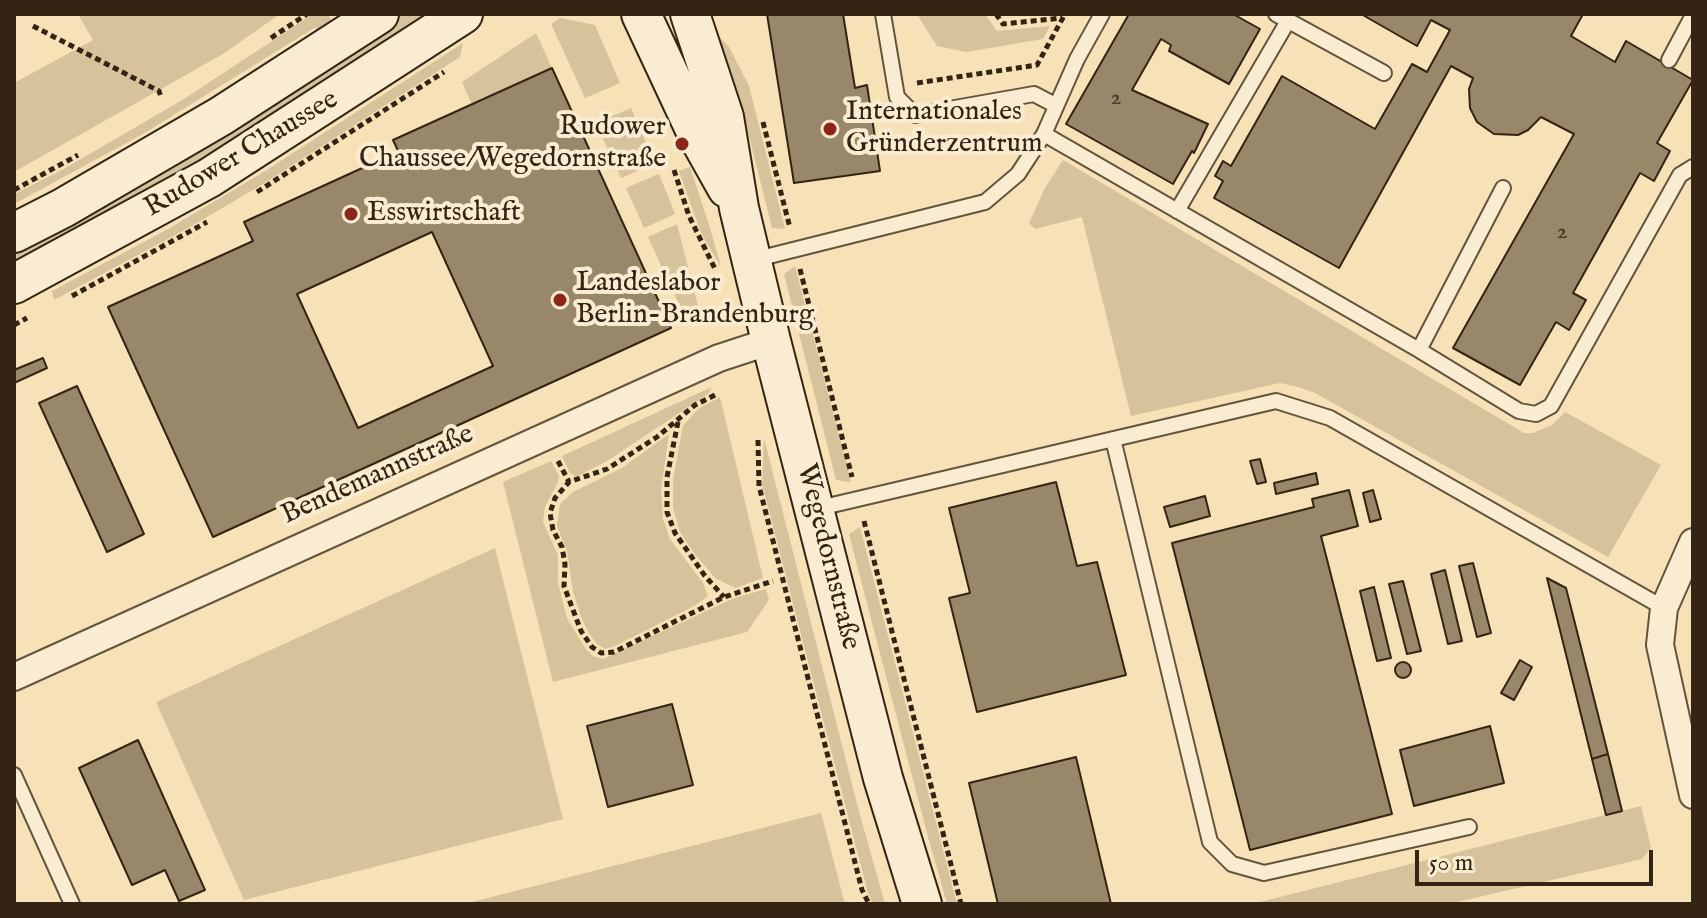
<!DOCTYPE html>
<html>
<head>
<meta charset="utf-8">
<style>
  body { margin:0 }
  #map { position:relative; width:1707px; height:918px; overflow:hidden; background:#f7e2b7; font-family:"IM FELL English",serif }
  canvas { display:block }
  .frame { position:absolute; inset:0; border:16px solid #332414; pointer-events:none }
  .scale { position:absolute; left:1415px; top:850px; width:238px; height:36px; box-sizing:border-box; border:4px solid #332414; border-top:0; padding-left:10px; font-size:24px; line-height:28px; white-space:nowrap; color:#332414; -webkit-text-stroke:6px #faecd0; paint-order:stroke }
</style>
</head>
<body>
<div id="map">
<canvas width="1707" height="918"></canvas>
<div class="frame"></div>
<div class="scale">50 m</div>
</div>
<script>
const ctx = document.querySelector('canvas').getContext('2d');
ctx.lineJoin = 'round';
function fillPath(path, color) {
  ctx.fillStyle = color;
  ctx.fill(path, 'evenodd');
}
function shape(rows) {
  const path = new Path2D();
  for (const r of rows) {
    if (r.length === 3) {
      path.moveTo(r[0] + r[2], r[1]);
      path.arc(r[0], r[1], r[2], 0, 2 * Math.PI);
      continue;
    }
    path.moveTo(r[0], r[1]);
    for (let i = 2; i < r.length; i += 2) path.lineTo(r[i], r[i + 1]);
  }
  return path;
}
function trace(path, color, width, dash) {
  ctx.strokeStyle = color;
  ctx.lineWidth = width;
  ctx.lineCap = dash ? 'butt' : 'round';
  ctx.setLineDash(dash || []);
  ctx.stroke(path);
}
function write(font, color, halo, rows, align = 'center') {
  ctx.font = font + ' "IM FELL English",serif';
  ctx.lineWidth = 8;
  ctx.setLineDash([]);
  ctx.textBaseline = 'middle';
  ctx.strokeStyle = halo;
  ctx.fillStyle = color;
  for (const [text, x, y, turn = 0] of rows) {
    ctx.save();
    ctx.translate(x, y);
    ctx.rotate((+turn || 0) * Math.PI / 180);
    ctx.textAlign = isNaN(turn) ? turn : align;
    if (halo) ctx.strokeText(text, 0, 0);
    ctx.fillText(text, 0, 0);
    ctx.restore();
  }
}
fillPath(shape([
  [78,14,280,14,223,54,14,172,14,83,93,40],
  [313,14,327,14,335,25,328,30,314,28,143,134,14,204,14,194,60,171,184,99],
  [402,14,437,14,233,146,14,267,14,248,317,72],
  [920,14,985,14,997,31,1050,26,1043,39,966,52,937,46,918,16],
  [560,18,595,25,620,83,585,98,551,24],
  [713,30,729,47,749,86,785,229,772,228,740,100],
  [536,33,552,68,472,105,462,82],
  [463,43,460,57,268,181,190,227,54,300,52,291,168,229,262,173],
  [631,108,655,163,621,178,596,123],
  [1063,160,1524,433,1533,433,1552,425,1565,412,1661,465,1608,557,1315,393,1298,387,1280,383,1131,416,1082,217,1035,229,1029,223,1045,188],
  [690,167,710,228,721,267,701,233,679,171],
  [659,174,675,214,644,228,626,188],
  [677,224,700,314,682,311,648,237],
  [795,266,851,482,836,480,784,274],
  [712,387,708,394,607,461,576,477,570,473,562,456],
  [720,397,763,578,736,588,715,578,694,553,680,532,673,508,673,479,683,426,698,409],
  [669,434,661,489,663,519,670,539,703,583,708,596,694,606,615,646,605,649,597,644,590,635,582,619,573,592,567,551,557,526,560,504,573,492,622,468],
  [764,438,857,804,885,904,873,904,868,893,762,484],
  [551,461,559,476,558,482,545,507,543,522,558,555,558,583,567,618,585,648,593,656,603,659,734,598,766,589,769,600,747,632,553,682,503,482],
  [860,527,957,904,947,904,928,837,858,569,849,534],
  [495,548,563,819,244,900,156,702],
  [1641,806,1651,848,1642,859,1449,904,1252,904],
  [821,813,845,904,464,904]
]), '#d6c29b');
const building = shape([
  [767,14,843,14,855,88,867,85,880,171,794,183,767,14],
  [1129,14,1233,14,1260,29,1229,84,1169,51,1171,45,1161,39,1132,90,1208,124,1194,153,1192,151,1173,184,1066,124,1129,14],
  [1361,14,1583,14,1571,36,1615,62,1626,41,1693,80,1657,143,1670,151,1654,181,1640,173,1573,293,1586,300,1569,330,1556,322,1520,385,1453,348,1574,134,1541,117,1528,130,1518,135,1494,134,1477,122,1470,108,1469,89,1473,78,1451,66,1339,268,1214,198,1223,181,1215,176,1223,161,1231,166,1282,76,1375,129,1412,64,1427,72,1450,30,1431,20,1417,46,1361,14],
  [552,68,671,328,213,537,108,307,253,241,244,222,393,154,395,158,400,155,393,140,552,68],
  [432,232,493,366,358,428,297,294,432,232],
  [43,358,47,368,14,383,14,370,43,358],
  [77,386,144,534,107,552,39,403,77,386],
  [1260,459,1266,482,1257,484,1250,461,1260,459],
  [1316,473,1318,484,1276,494,1274,483,1316,473],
  [1056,482,1077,566,1097,562,1126,675,977,712,949,598,970,593,949,508,1056,482],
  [1349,490,1358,526,1321,536,1392,814,1250,850,1172,543,1314,507,1312,499,1349,490],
  [1373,490,1381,519,1370,522,1363,493,1373,490],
  [1205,496,1210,516,1170,527,1164,507,1205,496],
  [1473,563,1491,633,1477,637,1459,566,1473,563],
  [1445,570,1462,641,1448,644,1431,574,1445,570],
  [1547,578,1566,588,1608,754,1592,759,1547,578],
  [1403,581,1421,651,1407,654,1389,584,1403,581],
  [1374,587,1391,658,1377,661,1360,591,1374,587],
  [1520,660,1532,667,1514,700,1501,693,1520,660],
  [1403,670,8],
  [672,704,693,785,608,807,587,726,672,704],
  [1490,726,1504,783,1414,806,1400,750,1490,726],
  [138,740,205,890,179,901,165,870,132,885,79,768,138,740],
  [1608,754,1622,811,1606,815,1592,759,1608,754],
  [1076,757,1111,904,998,904,969,783,1076,757]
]);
fillPath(building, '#998769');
trace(building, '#332414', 2);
const lane = shape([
  [883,14,897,97,915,115,1034,94,1055,105],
  [1276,14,1384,73],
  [1669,60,1693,15],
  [1044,134,1419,350,1519,411,1536,414,1551,406,1680,175,1693,167],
  [1177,211,1288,21],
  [753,260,985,202,1018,174,1044,134,1077,59,1102,14],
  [1419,350,1503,188],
  [1113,439,1210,842,1232,864,1264,873,1469,827],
  [815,509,1276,401,1330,418,1664,608],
  [14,775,72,904]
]);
const street = shape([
  [1693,542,1664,608,1660,645,1693,795],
  [14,677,719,358,771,341]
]);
const secondary = shape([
  [641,14,699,138,727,188],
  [690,14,724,117,739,208,771,341,883,778,922,904],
  [14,233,63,208,221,116,379,14],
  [14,284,209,178,463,14]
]);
trace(lane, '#64543d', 18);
trace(street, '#64543d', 30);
trace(secondary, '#332414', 42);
trace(shape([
  [996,14,1003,24,1062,18],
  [33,26,159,91,161,97],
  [271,38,307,14],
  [917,83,1037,65,1065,14],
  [763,122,790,228],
  [674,170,689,216,716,271],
  [14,190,78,155],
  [257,192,444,72],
  [800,269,852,477],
  [72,296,207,222],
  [14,325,27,318],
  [715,395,695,405,657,437,607,469,569,482,555,498,550,513,553,530,562,547,565,564,564,586,581,631,592,647,601,653,614,652,724,597,773,581],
  [678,422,667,477,667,512,675,533,705,576,724,597],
  [450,428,458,447],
  [758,440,759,486,862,890,869,904],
  [558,461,569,482],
  [864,521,961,904]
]), '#332414', 5, [6, 4]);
trace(lane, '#faecd0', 14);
trace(street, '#faecd0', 26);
trace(secondary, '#faecd0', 38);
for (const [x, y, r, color] of [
  [830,129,8,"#8f2418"],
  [682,144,8,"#8f2418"],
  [351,214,8,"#8f2418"],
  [560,300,8,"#8f2418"]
]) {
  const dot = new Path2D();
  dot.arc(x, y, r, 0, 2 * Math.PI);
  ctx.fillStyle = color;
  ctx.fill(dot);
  trace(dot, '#faecd0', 3);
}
write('24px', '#4c3d29', null, [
  ["2",1116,99],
  ["2",1562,233]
]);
write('28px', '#332414', '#faecd0', [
  ["Internationales",846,113],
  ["Gründerzentrum",846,145],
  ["Rudower",666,128,"right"],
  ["Chaussee/Wegedornstraße",666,160,"right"],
  ["Esswirtschaft",367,214],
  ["Landeslabor",576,284],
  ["Berlin-Brandenburg",576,316]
], 'left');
write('28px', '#332414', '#faecd0', [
  ["Rudower Chaussee",242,155,-31],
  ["Bendemannstraße",378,476,-24],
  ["Wegedornstraße",827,557,76]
]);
</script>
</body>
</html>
